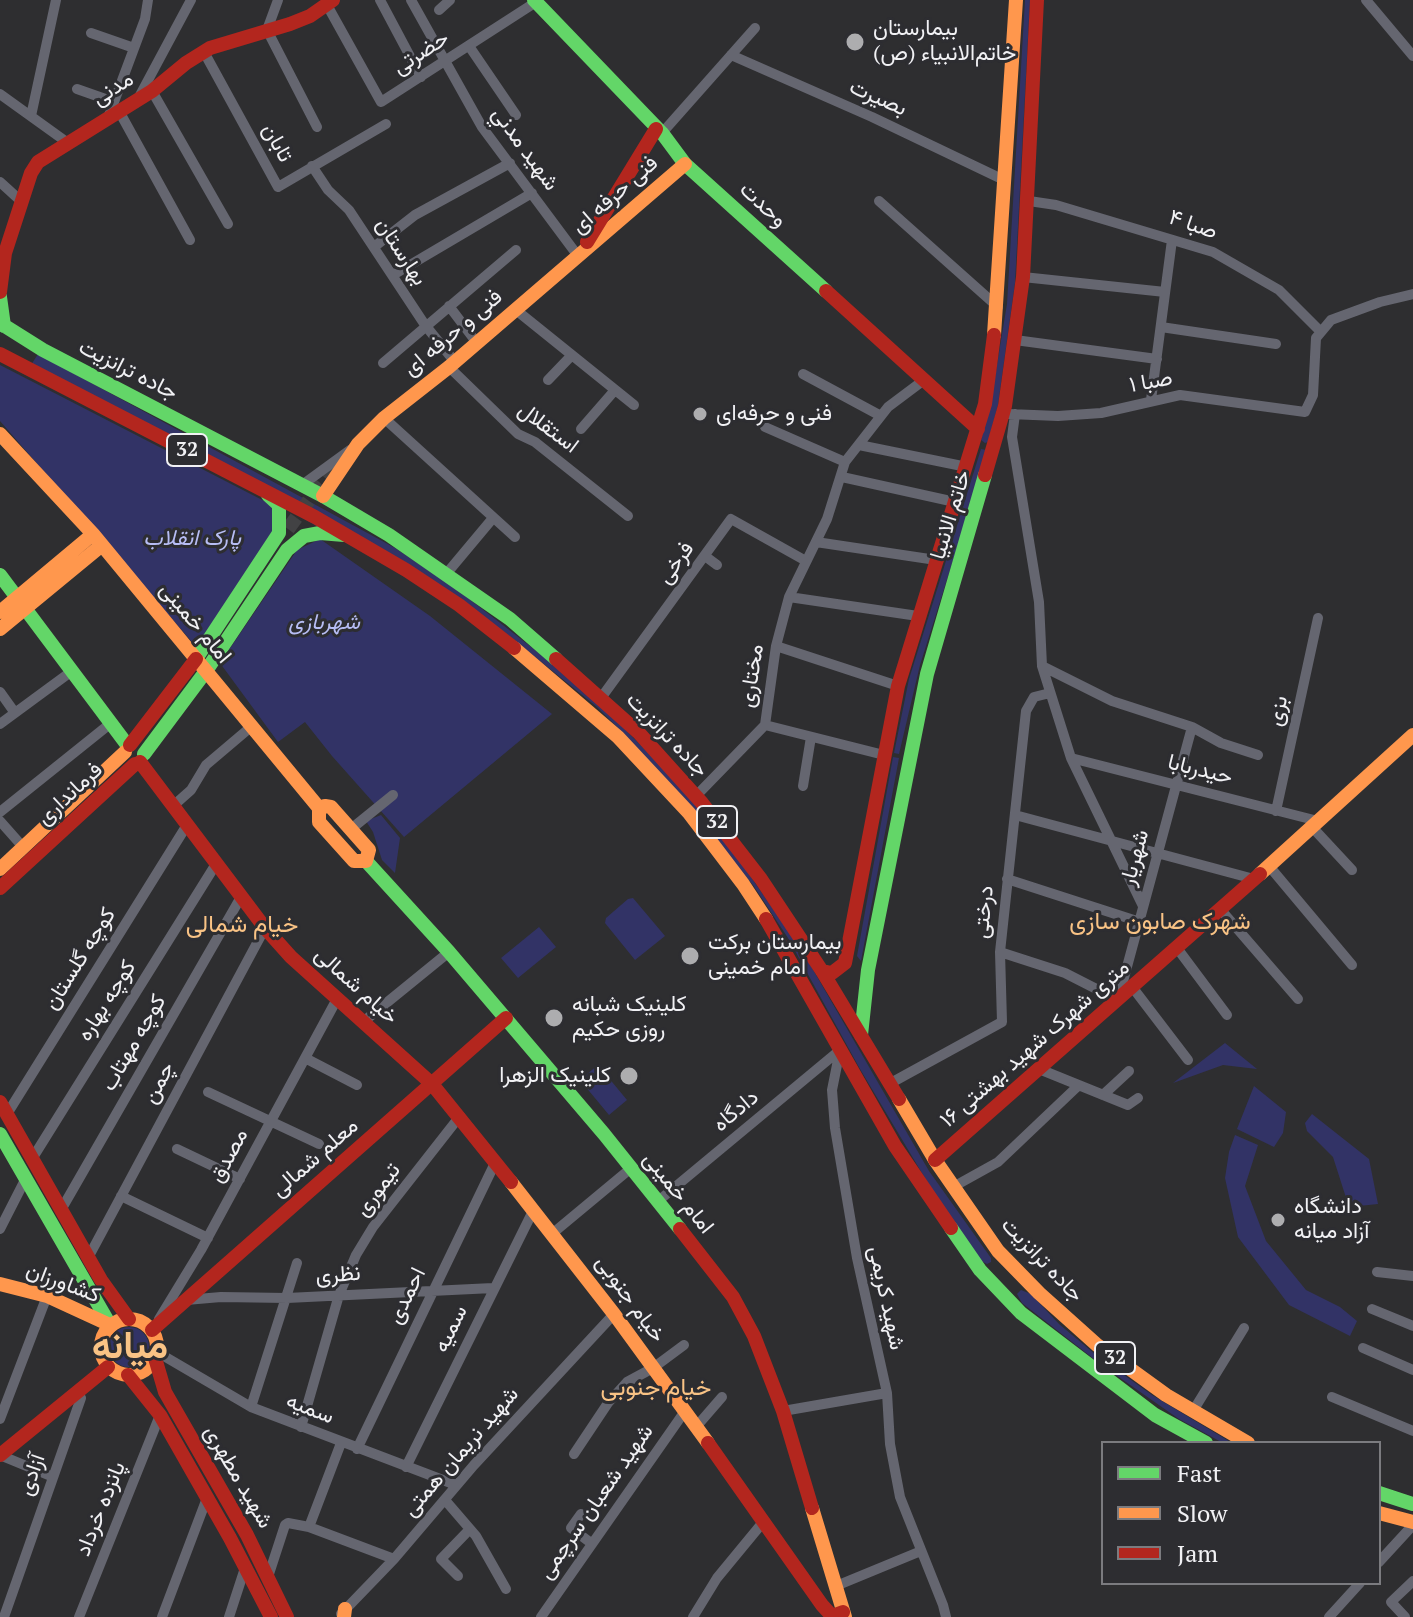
<!DOCTYPE html>
<html>
<head>
<meta charset="utf-8">
<style>
  body { margin:0 }
  #map { position:relative; width:1413px; height:1617px; overflow:hidden; background:#2e2e30; font-family:"PT Serif",serif }
  canvas { display:block }
  .legend { position:absolute; left:1101px; top:1441px; width:280px; height:144px; box-sizing:border-box; background:#2d2d31; border:2px solid #7b7b7f; margin:0; padding:10px 14px; list-style:none; font-size:24px; color:#f1f1f4 }
  .legend li { display:flex; align-items:center; gap:16px; height:40px }
  .legend b { width:40px; border:2px solid #7b7b7f }
</style>
</head>
<body>
<div id="map">
<canvas width="1413" height="1617"></canvas>
<ul class="legend">
<li><b style="height:10px;background:#63d668"></b>Fast</li>
<li><b style="height:10px;background:#ff974d"></b>Slow</li>
<li><b style="height:10px;background:#b3261e"></b>Jam</li>
</ul>
</div>
<script>
const ctx = document.querySelector('canvas').getContext('2d');
ctx.lineJoin = 'round';
function fillPath(path, color) {
  ctx.fillStyle = color;
  ctx.fill(path, 'evenodd');
}
function shape(rows) {
  const path = new Path2D();
  for (const r of rows) {
    if (r.length === 3) {
      path.moveTo(r[0] + r[2], r[1]);
      path.arc(r[0], r[1], r[2], 0, 2 * Math.PI);
      continue;
    }
    path.moveTo(r[0], r[1]);
    for (let i = 2; i < r.length; i += 2) path.lineTo(r[i], r[i + 1]);
  }
  return path;
}
function trace(path, color, width, dash) {
  ctx.strokeStyle = color;
  ctx.lineWidth = width;
  ctx.lineCap = dash ? 'butt' : 'round';
  ctx.setLineDash(dash || []);
  ctx.stroke(path);
}
function write(font, color, halo, rows, align = 'center') {
  ctx.font = font + ' "PT Serif",Vazirmatn,serif';
  ctx.lineWidth = 6;
  ctx.setLineDash([]);
  ctx.textBaseline = 'middle';
  ctx.strokeStyle = halo;
  ctx.fillStyle = color;
  for (const [text, x, y, turn = 0] of rows) {
    ctx.save();
    ctx.translate(x, y);
    ctx.rotate((+turn || 0) * Math.PI / 180);
    ctx.textAlign = isNaN(turn) ? turn : align;
    if (halo) ctx.strokeText(text, 0, 0);
    ctx.fillText(text, 0, 0);
    ctx.restore();
  }
}
fillPath(shape([
  [1025,0,1030,0,1015,283,998,405,988,442,985,443,981,440,982,436,990,407,1007,304],
  [38,354,395,548,455,588,539,653,601,705,660,765,722,835,804,954,929,1171,991,1258,991,1262,987,1264,981,1261,941,1205,860,1069,788,938,753,885,615,725,597,707,503,631,31,365],
  [0,365,272,505,275,533,197,645,192,642,0,421],
  [981,449,986,450,986,456,920,665,899,754,894,753,909,679],
  [320,539,430,616,552,714,404,837,332,756,305,722,278,742,220,663,297,550],
  [893,757,899,758,861,961,857,956],
  [381,815,400,838,395,873,382,860,373,832,366,821],
  [633,898,665,936,635,960,605,923,606,918,628,899],
  [539,927,556,947,518,978,501,958],
  [1225,1043,1257,1069,1223,1065,1173,1083],
  [598,1065,627,1100,609,1115,580,1080],
  [1254,1086,1286,1112,1283,1133,1274,1147,1237,1129],
  [1312,1114,1369,1159,1378,1204,1349,1207,1333,1157,1307,1131,1305,1123],
  [1235,1135,1258,1145,1245,1186,1266,1241,1306,1290,1340,1307,1357,1321,1350,1336,1289,1305,1238,1237,1225,1178,1229,1152],
  [1021,1290,1031,1294,1059,1324,1096,1355,1152,1395,1232,1443,1223,1443,1179,1419,1103,1366,1022,1303,1017,1294],
  [129,1347,20]
]), '#323366');
trace(shape([
  [288,529,318,488,337,467]
]), '#424244', 14, [14, 7]);
trace(shape([
  [278,0,267,30,317,127],
  [380,0,421,77],
  [411,0,482,127,578,256],
  [1366,0,1413,56],
  [327,5,381,102,536,2],
  [439,10,450,0],
  [91,33,134,48],
  [469,46,516,115],
  [204,52,278,187,386,124],
  [731,55,872,117,1006,181],
  [77,89,114,102],
  [152,91,228,224],
  [0,94,68,143],
  [139,97,191,0],
  [119,111,190,240],
  [31,116,56,0],
  [108,118,145,19,148,0],
  [662,133,755,28],
  [312,166,328,190,349,210,425,325,455,362],
  [0,182,22,202],
  [879,201,998,307],
  [1029,201,1056,205,1213,252,1279,290,1321,332],
  [374,247,415,215,510,163],
  [393,275,532,193],
  [1023,277,1165,292],
  [449,306,477,343],
  [516,310,634,405],
  [1161,327,1276,344],
  [1015,340,1157,359],
  [383,363,516,250],
  [449,367,518,434,535,442,628,516],
  [803,374,881,416],
  [548,380,572,355],
  [1151,400,1172,240],
  [1009,414,1058,416,1101,413,1180,395,1305,412,1313,395,1316,338,1331,320,1380,302,1413,294],
  [1015,414,1012,437,1039,602,1042,666,1071,758,1143,906],
  [384,418,515,537],
  [765,427,845,462],
  [581,429,615,390],
  [859,445,967,467],
  [842,477,955,502],
  [302,485,350,450],
  [816,542,936,560],
  [705,556,717,565],
  [447,573,493,518],
  [789,597,918,616],
  [776,646,898,686],
  [1042,666,1112,701,1192,727,1221,743,1258,755],
  [0,692,15,713],
  [601,698,731,519,806,561],
  [0,724,72,671],
  [765,725,884,755],
  [1071,758,1318,821],
  [803,786,811,737],
  [696,796,765,725,776,646,789,597,827,519,845,462,888,407,924,380],
  [173,806,191,790,206,765,252,726],
  [1276,811,1318,618],
  [0,812,111,723],
  [1015,815,1254,879],
  [0,821,23,847],
  [1312,827,1352,870],
  [351,829,393,795],
  [1269,866,1352,965],
  [1007,879,1140,922],
  [1221,910,1298,999],
  [1177,948,1227,1015],
  [1000,952,1065,973,1118,1000,1192,727],
  [1133,988,1188,1060],
  [363,1022,449,952],
  [840,1050,832,1090,835,1128,857,1258,887,1393,890,1444,900,1497,943,1605,946,1617],
  [305,1058,357,1085],
  [1039,1069,1128,1105,1138,1098],
  [889,1084,1002,1022,1000,952,1026,711,1034,697,1050,693],
  [208,1092,319,1144],
  [1103,1095,1129,1071],
  [7,1114,187,825],
  [177,1149,240,1179],
  [32,1159,216,864],
  [953,1187,998,1162,1079,1085],
  [121,1196,208,1238],
  [657,1202,840,1050],
  [61,1210,241,897],
  [0,1229,26,1178],
  [553,1233,630,1169],
  [88,1258,265,928],
  [1377,1272,1413,1276],
  [186,1300,221,1297,287,1298,493,1288],
  [1372,1309,1413,1326],
  [159,1319,201,1250,337,999],
  [1363,1348,1413,1370],
  [157,1352,251,1407,456,1485],
  [1332,1397,1413,1431],
  [251,1407,297,1263],
  [783,1411,887,1393],
  [1193,1411,1244,1328],
  [0,1419,47,1296],
  [301,1427,339,1295,356,1255,373,1227,460,1116],
  [696,1427,722,1397],
  [357,1449,496,1161],
  [574,1454,608,1403,627,1382,653,1368,684,1345],
  [0,1455,53,1477],
  [406,1467,534,1209],
  [445,1500,476,1536,506,1589],
  [581,1514,571,1528,591,1543],
  [309,1527,341,1443],
  [1379,1562,1413,1525],
  [458,1576,441,1559,470,1529],
  [268,1577,285,1525,288,1523,309,1527,394,1559],
  [836,1586,921,1551],
  [341,1614,394,1559,474,1465,614,1314],
  [4,1617,81,1398,77,1392],
  [79,1617,160,1415],
  [162,1617,207,1498],
  [229,1617,245,1568],
  [541,1617,685,1411],
  [693,1617,717,1578,764,1521],
  [1329,1617,1360,1583],
  [1405,1617,1391,1602,1413,1581]
]), '#656670', 10);
trace(shape([
  [534,0,662,133,685,164,826,291],
  [0,297,4,326],
  [0,323,43,350,323,496,389,535,510,619,556,659],
  [0,575,128,746],
  [196,659,279,533,279,505,268,495],
  [144,754,206,671,287,550,304,536,320,533,344,535],
  [366,861,449,952,604,1134,680,1229],
  [861,1035,868,970,927,674,985,475],
  [0,1134,110,1325],
  [951,1228,980,1270,1021,1313,1155,1415,1206,1443],
  [1379,1493,1413,1504]
]), '#63d668', 14);
trace(shape([
  [994,335,1016,0],
  [0,434,93,534,319,808],
  [323,496,358,444,384,418,449,367,685,164],
  [0,612,93,534],
  [0,629,102,545],
  [514,648,618,737,689,813,743,884,766,919],
  [325,806,331,807,369,850,366,861,354,861,319,822,319,808,325,806],
  [0,869,125,752],
  [1260,874,1413,735],
  [899,1099,935,1160,998,1251,1039,1293,1097,1345,1166,1395,1248,1443],
  [511,1182,614,1314,708,1443],
  [0,1284,47,1296,110,1325],
  [129,1347,28],
  [812,1508,845,1617],
  [1379,1513,1413,1522],
  [344,1617,345,1609]
]), '#ff974d', 14);
trace(shape([
  [587,242,656,129],
  [826,291,978,429],
  [0,292,5,253,31,173,38,162,152,91,186,63,210,48,290,24,310,16,333,0],
  [0,354,315,517,406,570,459,605,514,648],
  [985,475,1005,406,1023,277,1037,0],
  [556,659,639,733,702,803,761,879,822,971,899,1099],
  [130,745,196,659],
  [140,762,265,928,291,957,432,1084,511,1182],
  [0,888,135,764],
  [766,919,895,1146,951,1228],
  [822,971,832,973,845,963,898,686,985,404,994,335],
  [0,1102,101,1280,129,1319],
  [935,1160,1260,874],
  [680,1229,733,1297,754,1336,783,1411,812,1508],
  [152,1330,506,1018],
  [155,1358,165,1392,247,1535,287,1617],
  [128,1375,160,1415,230,1538,271,1617],
  [708,1443,822,1605,832,1616,843,1612],
  [0,1455,108,1367]
]), '#b3261e', 14);
for (const [x, y, r, color] of [
  [855,42,10,"#adadaf"],
  [700,414,8,"#adadaf"],
  [690,956,10,"#adadaf"],
  [554,1018,10,"#adadaf"],
  [629,1076,10,"#adadaf"],
  [1278,1220,8,"#adadaf"]
]) {
  const dot = new Path2D();
  dot.arc(x, y, r, 0, 2 * Math.PI);
  ctx.fillStyle = color;
  ctx.fill(dot);
  trace(dot, '#2d2d31', 3);
}
for (const [x, y, w] of [
  [187,450,40],
  [717,822,40],
  [1115,1358,40]
]) {
  const box = new Path2D();
  box.roundRect(x - w / 2, y - 16, w, 32, 6);
  ctx.fillStyle = '#2d2d31';
  ctx.fill(box);
  trace(box, '#f1f1f4', 2);
}
write('bold 20px', '#f1f1f4', null, [
  ["32",187,450],
  ["32",717,822],
  ["32",1115,1358]
]);
write('22px', '#f1f1f4', '#2d2d31', [
  ["بیمارستان",873,29],
  ["خاتم‌الانبیاء (ص)",873,54],
  ["فنی و حرفه‌ای",716,414],
  ["بیمارستان برکت",708,943],
  ["امام خمینی",708,968],
  ["کلینیک شبانه",572,1005],
  ["روزی حکیم",572,1030],
  ["کلینیک الزهرا",611,1076,"right"],
  ["دانشگاه",1294,1207],
  ["آزاد میانه",1294,1232]
], 'left');
write('22px', '#f1f1f4', '#2d2d31', [
  ["حضرتی",421,53,-33],
  ["مدنی",113,89,-32],
  ["بصيرت",878,98,24],
  ["تابان",277,143,61],
  ["شهيد مدني",525,149,54],
  ["فنی حرفه ای",615,195,-41],
  ["وحدت",763,205,43],
  ["صبا ۴",1193,225,19],
  ["بهارستان",401,252,57],
  ["فنی و حرفه ای",453,333,-40],
  ["جاده ترانزیت",128,370,27],
  ["صبا ۱",1151,382,-10],
  ["استقلال",548,428,37],
  ["خاتم الانبیا",951,515,-73],
  ["فرخی",676,563,-54],
  ["امام خمینی",195,623,50],
  ["مختاری",752,676,-81],
  ["بزی",1278,711,-78],
  ["جاده ترانزیت",667,735,46],
  ["حیدربابا",1200,770,14],
  ["فرمانداری",70,794,-43],
  ["شهریار",1135,858,-75],
  ["درختی",984,912,-84],
  ["کوچه گلستان",80,959,-58],
  ["خیام شمالی",356,986,42],
  ["کوچه بهاره",107,1001,-58],
  ["کوچه مهتاب",134,1043,-60],
  ["۱۶ متری شهرک شهيد بهشتی",1035,1044,-41],
  ["چمن",159,1083,-62],
  ["دادگاه",736,1111,-40],
  ["مصدق",229,1156,-62],
  ["معلم شمالی",315,1158,-41],
  ["تیموری",378,1190,-53],
  ["امام خمینی",678,1193,51],
  ["جاده ترانزیت",1042,1260,46],
  ["نظری",338,1275,-4],
  ["کشاورزان",63,1283,21],
  ["احمدی",407,1296,-64],
  ["شهید کریمی",886,1298,78],
  ["خیام جنوبی",630,1299,54],
  ["سميه",451,1329,-64],
  ["سمیه",310,1409,21],
  ["شهید نریمان همتی",461,1452,-49],
  ["آزادی",32,1475,-71],
  ["شهید مطهری",238,1477,60],
  ["شهید شعبان سرچمی",596,1502,-55],
  ["پانزده خرداد",101,1509,-68]
]);
write('italic 22px', '#b7bdf4', '#2d2d31', [
  ["پارک انقلاب",192,539],
  ["شهربازی",324,623]
]);
write('24px', '#f9c385', '#2d2d31', [
  ["شهرک صابون سازی",1160,922],
  ["خیام شمالی",242,925],
  ["خیام جنوبی",656,1388]
]);
write('bold 38px', '#f9c385', '#2d2d31', [
  ["میانه",130,1347]
]);
</script>
</body>
</html>
